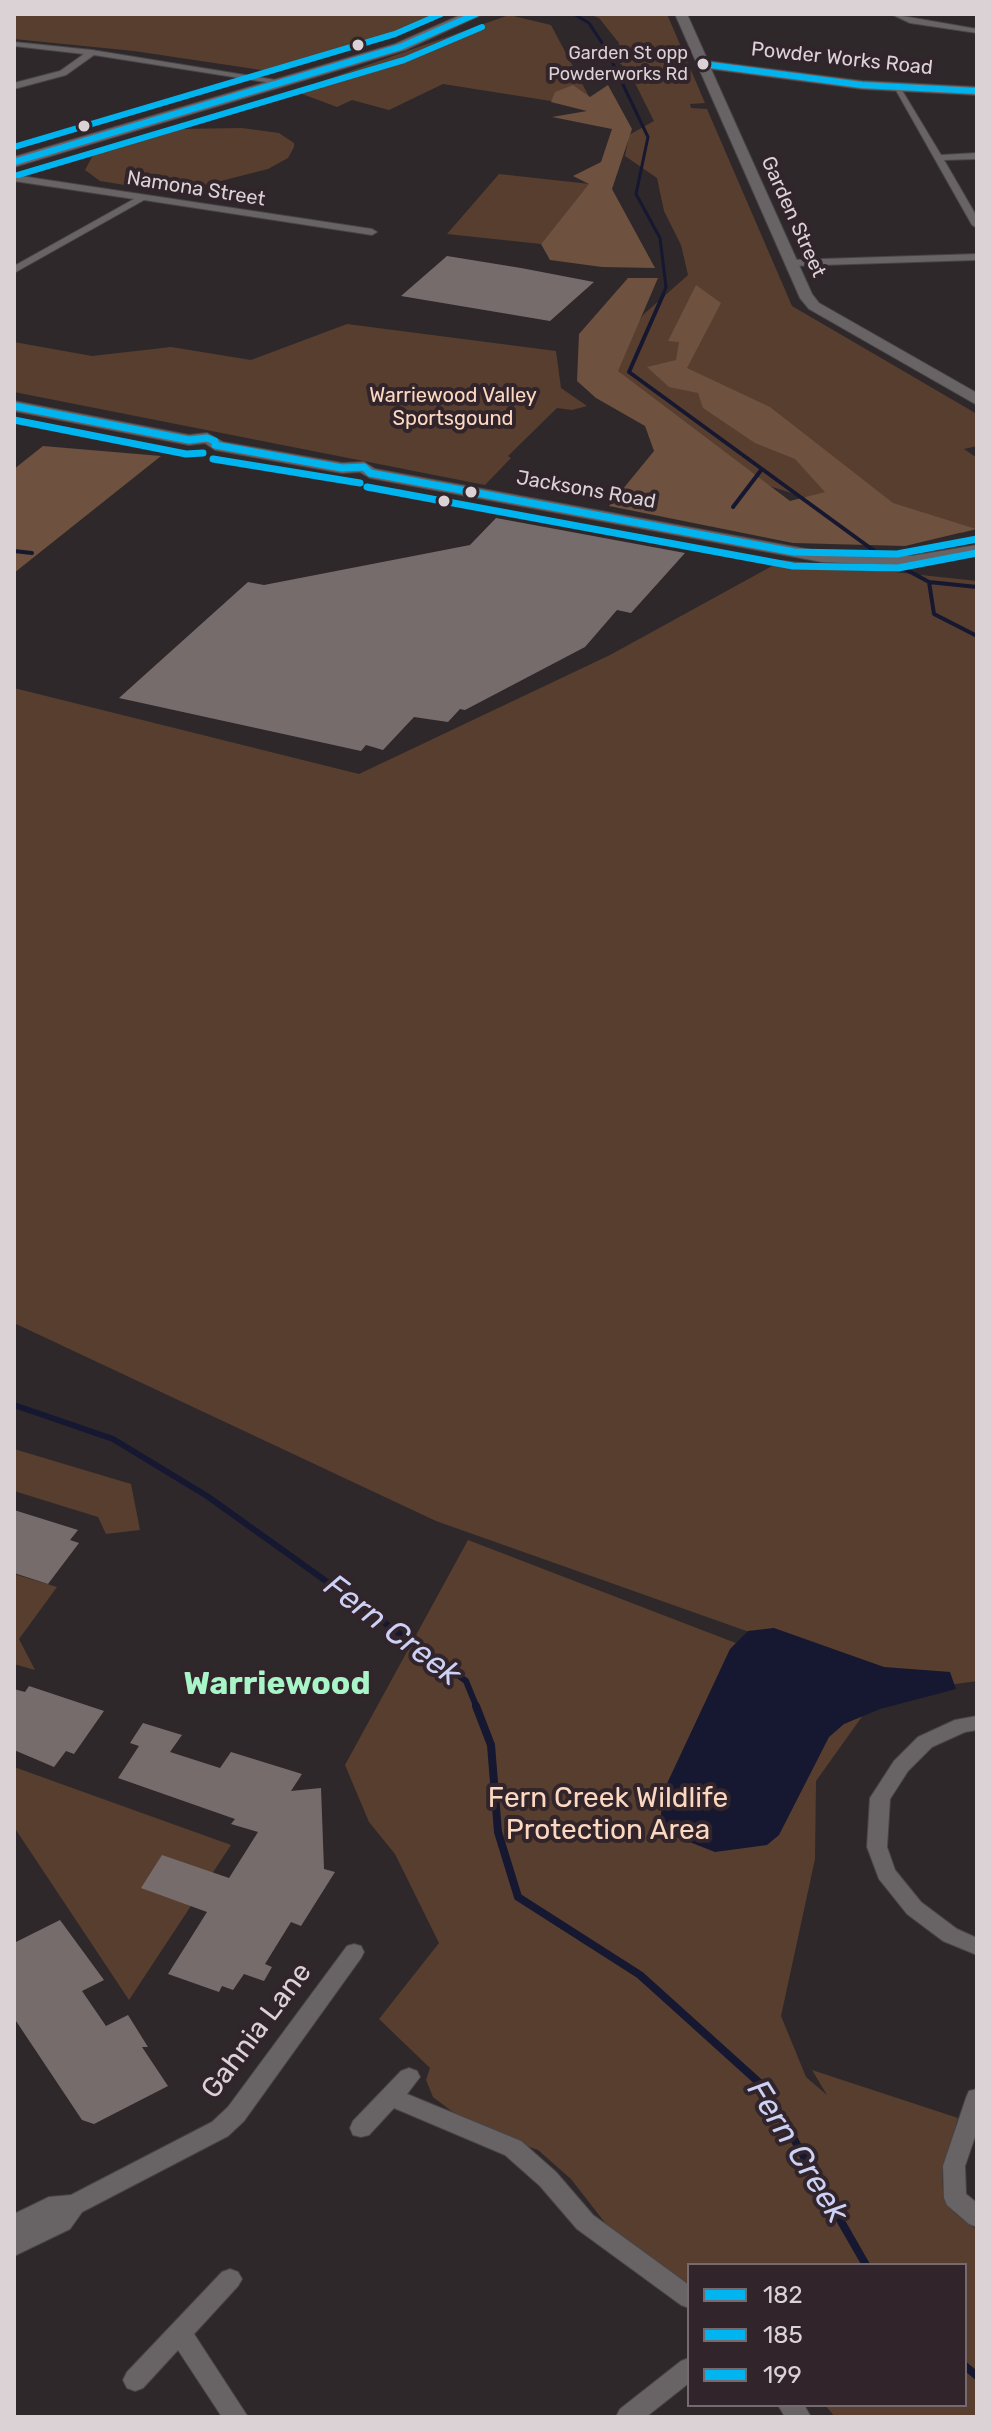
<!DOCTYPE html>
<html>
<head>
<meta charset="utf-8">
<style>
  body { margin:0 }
  #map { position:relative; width:991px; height:2431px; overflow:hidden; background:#2e282b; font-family:Rubik,sans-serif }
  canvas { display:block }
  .frame { position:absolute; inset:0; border:16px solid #dbd2d6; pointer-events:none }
  .legend { position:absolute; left:687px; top:2263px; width:280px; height:144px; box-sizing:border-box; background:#31252b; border:2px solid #756a6f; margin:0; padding:10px 14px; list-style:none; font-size:24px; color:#dbd2d6 }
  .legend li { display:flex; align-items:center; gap:16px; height:40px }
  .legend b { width:40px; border:2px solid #756a6f }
</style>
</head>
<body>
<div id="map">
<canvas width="991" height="2431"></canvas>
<div class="frame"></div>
<ul class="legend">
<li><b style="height:10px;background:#00b5ef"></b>182</li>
<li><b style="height:10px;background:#00b5ef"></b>185</li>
<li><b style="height:10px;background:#00b5ef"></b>199</li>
</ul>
</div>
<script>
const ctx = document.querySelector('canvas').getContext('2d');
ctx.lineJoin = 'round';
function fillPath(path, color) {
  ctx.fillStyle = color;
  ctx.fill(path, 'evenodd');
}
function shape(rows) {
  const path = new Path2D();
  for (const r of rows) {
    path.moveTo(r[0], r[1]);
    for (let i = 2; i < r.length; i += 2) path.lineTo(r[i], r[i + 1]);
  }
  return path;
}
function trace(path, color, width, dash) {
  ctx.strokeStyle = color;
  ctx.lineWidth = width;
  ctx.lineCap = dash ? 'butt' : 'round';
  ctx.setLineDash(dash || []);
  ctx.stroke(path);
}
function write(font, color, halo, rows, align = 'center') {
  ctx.font = font + ' Rubik,sans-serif';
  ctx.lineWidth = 8;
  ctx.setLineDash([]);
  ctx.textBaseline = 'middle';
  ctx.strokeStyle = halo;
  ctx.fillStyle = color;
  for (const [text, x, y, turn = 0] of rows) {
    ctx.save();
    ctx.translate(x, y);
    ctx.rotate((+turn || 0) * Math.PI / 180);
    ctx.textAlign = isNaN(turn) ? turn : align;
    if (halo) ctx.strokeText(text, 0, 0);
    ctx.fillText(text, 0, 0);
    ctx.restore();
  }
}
fillPath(shape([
  [14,14,451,14,268,71,134,51,14,39],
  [588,14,667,14,705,103,690,104,691,108,707,109,792,306,977,414,977,446,964,449,977,458,977,529,962,533,820,502,763,484,610,368,616,350,644,314,688,275,681,245,664,211,657,178,625,156,629,135,654,121,629,71,617,61,619,43,599,18],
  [509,15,551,25,595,108,443,84,389,110,352,100,337,107,294,91],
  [242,128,279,133,294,143,294,147,288,158,268,169,205,185,137,187,100,181,85,170,93,155,137,137,179,129],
  [499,174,590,184,541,244,447,234],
  [347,324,556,351,561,388,587,406,572,410,557,408,508,456,511,458,485,485,14,392,14,342,92,356,171,347,251,360],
  [783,560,977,581,977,1681,913,1690,436,1521,14,1323,14,688,359,774,610,655],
  [14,1449,131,1484,140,1530,106,1534,98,1517,14,1491],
  [468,1540,876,1697,816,1781,815,1859,781,2016,806,2077,827,2095,812,2070,958,2118,942,2171,943,2192,956,2214,977,2230,977,2417,835,2417,825,2405,965,2405,965,2265,689,2265,689,2286,606,2224,571,2179,538,2150,471,2126,433,2097,426,2080,430,2068,379,2019,439,1943,395,1854,369,1822,345,1765],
  [14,1574,57,1587,19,1639,35,1670,14,1664],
  [14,1767,231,1845,129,2000,14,1827]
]), '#583e2e');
fillPath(shape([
  [573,85,590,97,608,85,632,129,612,189,655,268,602,267,550,260,541,244,589,184,573,176,601,162,612,129,552,117,587,111,551,102,555,92],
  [628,278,658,278,618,371,790,501,825,492,795,459,755,443,703,408,698,393,669,387,647,367,676,360,679,342,668,341,696,285,721,303,687,368,770,407,893,503,976,529,905,546,793,543,609,506,654,451,645,426,596,398,577,381,579,334],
  [43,446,161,456,14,573,14,469]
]), '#6e513e');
fillPath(shape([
  [774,1628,884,1667,950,1672,956,1689,880,1709,844,1724,829,1737,779,1835,767,1845,715,1852,659,1830,664,1790,730,1649,748,1631]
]), '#161730');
trace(shape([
  [574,14,589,23,606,49,648,137,636,194,660,238,666,287,662,297]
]), '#161730', 3);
trace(shape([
  [663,295,629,372,884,558],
  [733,507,762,469],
  [14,551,32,553],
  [894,563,929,582,934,614,977,636],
  [929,582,977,587]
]), '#161730', 4);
trace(shape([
  [14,1405,113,1439,207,1496,466,1681,477,1708]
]), '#161730', 6);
trace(shape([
  [476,1706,491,1745,498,1832,518,1897,640,1975,764,2087,866,2265],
  [965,2366,977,2376]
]), '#161730', 8);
fillPath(shape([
  [447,256,521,268,594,282,550,321,401,296],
  [496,518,685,553,631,613,617,610,585,647,465,710,460,709,448,722,414,717,383,750,366,745,361,751,119,698,248,582,264,585,470,545],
  [14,1510,78,1530,70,1540,79,1543,48,1584,14,1573],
  [29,1686,104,1711,74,1754,66,1751,54,1767,14,1750,14,1689,25,1692],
  [143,1723,182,1735,170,1752,220,1768,231,1752,302,1774,291,1791,321,1788,324,1869,335,1872,301,1926,291,1922,265,1964,272,1967,264,1981,244,1974,233,1990,222,1986,219,1992,168,1974,207,1912,141,1888,162,1855,229,1878,258,1832,231,1824,235,1819,118,1778,139,1746,130,1743],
  [60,1920,104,1980,82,1991,106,2026,128,2015,148,2047,142,2047,168,2086,94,2124,82,2120,14,2018,14,1943]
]), '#776c6c');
const street = shape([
  [891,14,977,29,977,33,910,23,891,14],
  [14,42,92,50,288,82,284,85,94,55,66,75,14,89,14,83,60,71,84,54,14,46,14,42],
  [893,85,900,87,941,155,977,153,977,159,944,160,977,217,977,228,972,225,893,85],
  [14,175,372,229,377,232,372,235,144,200,14,273,14,266,134,199,14,181,14,175],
  [977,254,977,260,791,266,786,263,791,260,977,254],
  [977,1716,977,1730,965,1732,932,1747,908,1771,890,1799,887,1847,895,1870,921,1902,957,1929,977,1938,977,1955,943,1941,907,1914,879,1879,867,1847,870,1798,894,1761,918,1737,955,1720,977,1716],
  [354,1944,361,1946,364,1952,361,1958,244,2121,228,2136,82,2212,70,2229,14,2256,14,2214,49,2197,71,2195,212,2122,228,2107,347,1946,354,1944],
  [409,2068,417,2071,420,2077,407,2094,521,2141,556,2172,593,2215,689,2285,689,2308,681,2305,577,2229,540,2186,505,2155,394,2108,369,2135,361,2137,353,2135,350,2128,353,2121,401,2071,409,2068],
  [977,2089,977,2131,965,2166,966,2194,977,2203,977,2227,969,2224,947,2205,944,2198,943,2166,966,2098,969,2091,977,2089],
  [230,2269,238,2272,242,2279,238,2286,194,2334,248,2417,222,2417,178,2350,143,2388,135,2391,127,2388,123,2380,127,2372,222,2272,230,2269],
  [689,2358,689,2383,646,2417,616,2417,620,2409,681,2361,689,2358],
  [778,2405,804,2405,811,2417,785,2417,778,2405]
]);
const secondary = shape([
  [675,14,687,14,708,61,862,81,977,87,977,95,862,89,711,69,812,294,819,303,977,393,977,405,809,309,800,298,675,14],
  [14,401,189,435,207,433,223,442,342,463,364,462,375,469,822,552,911,556,977,545,977,555,911,566,822,562,370,478,360,472,342,473,215,450,205,443,189,445,14,411,14,401]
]);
const highway = shape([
  [463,14,483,14,405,50,14,167,14,157,395,44,463,14]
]);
trace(street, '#494446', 2);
trace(secondary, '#494446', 2);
trace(highway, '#494446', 2);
fillPath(street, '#686466');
fillPath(secondary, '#686466');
fillPath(highway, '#6d646c');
trace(shape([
  [703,64,862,85,977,91],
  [14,162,400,47,476,14]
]), '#00b5ef', 6);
trace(shape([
  [14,406,189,440,207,438,215,441,215,445],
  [215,445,342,468,364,467,370,473],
  [370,473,794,552,897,554,977,539]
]), '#00b5ef', 7);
trace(shape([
  [18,175,404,60,482,27]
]), '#00b5ef', 6);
trace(shape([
  [14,420,186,454,203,453],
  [213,459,360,483],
  [367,487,793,566,898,568,977,553]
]), '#00b5ef', 7);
trace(shape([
  [14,147,395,34,441,14]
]), '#00b5ef', 6);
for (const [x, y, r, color] of [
  [358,45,7,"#dbd2d6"],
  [703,64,7,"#dbd2d6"],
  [84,126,7,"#dbd2d6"],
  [471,492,7,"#dbd2d6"],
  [444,501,7,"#dbd2d6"]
]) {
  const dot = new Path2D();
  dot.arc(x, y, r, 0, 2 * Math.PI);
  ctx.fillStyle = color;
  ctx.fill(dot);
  trace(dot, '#31252b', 3);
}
write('18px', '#dbd2d6', '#31252b', [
  ["Garden St opp",688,54],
  ["Powderworks Rd",688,75]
], 'right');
write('20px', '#dbd2d6', '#31252b', [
  ["Powder Works Road",842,59,6],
  ["Namona Street",196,189,9],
  ["Garden Street",793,217,66],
  ["Jacksons Road",586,490,10]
]);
write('20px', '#fcd8c1', '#31252b', [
  ["Warriewood Valley",453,396],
  ["Sportsgound",453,419]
]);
write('28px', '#fcd8c1', '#31252b', [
  ["Fern Creek Wildlife",608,1799],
  ["Protection Area",608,1831]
]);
write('28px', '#dbd2d6', '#31252b', [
  ["Gahnia Lane",257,2031,-53]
]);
write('italic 32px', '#cdd1f6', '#31252b', [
  ["Fern Creek",392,1631,37],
  ["Fern Creek",797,2152,58]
]);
write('bold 32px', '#a8f5c7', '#31252b', [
  ["Warriewood",277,1685]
]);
</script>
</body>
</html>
